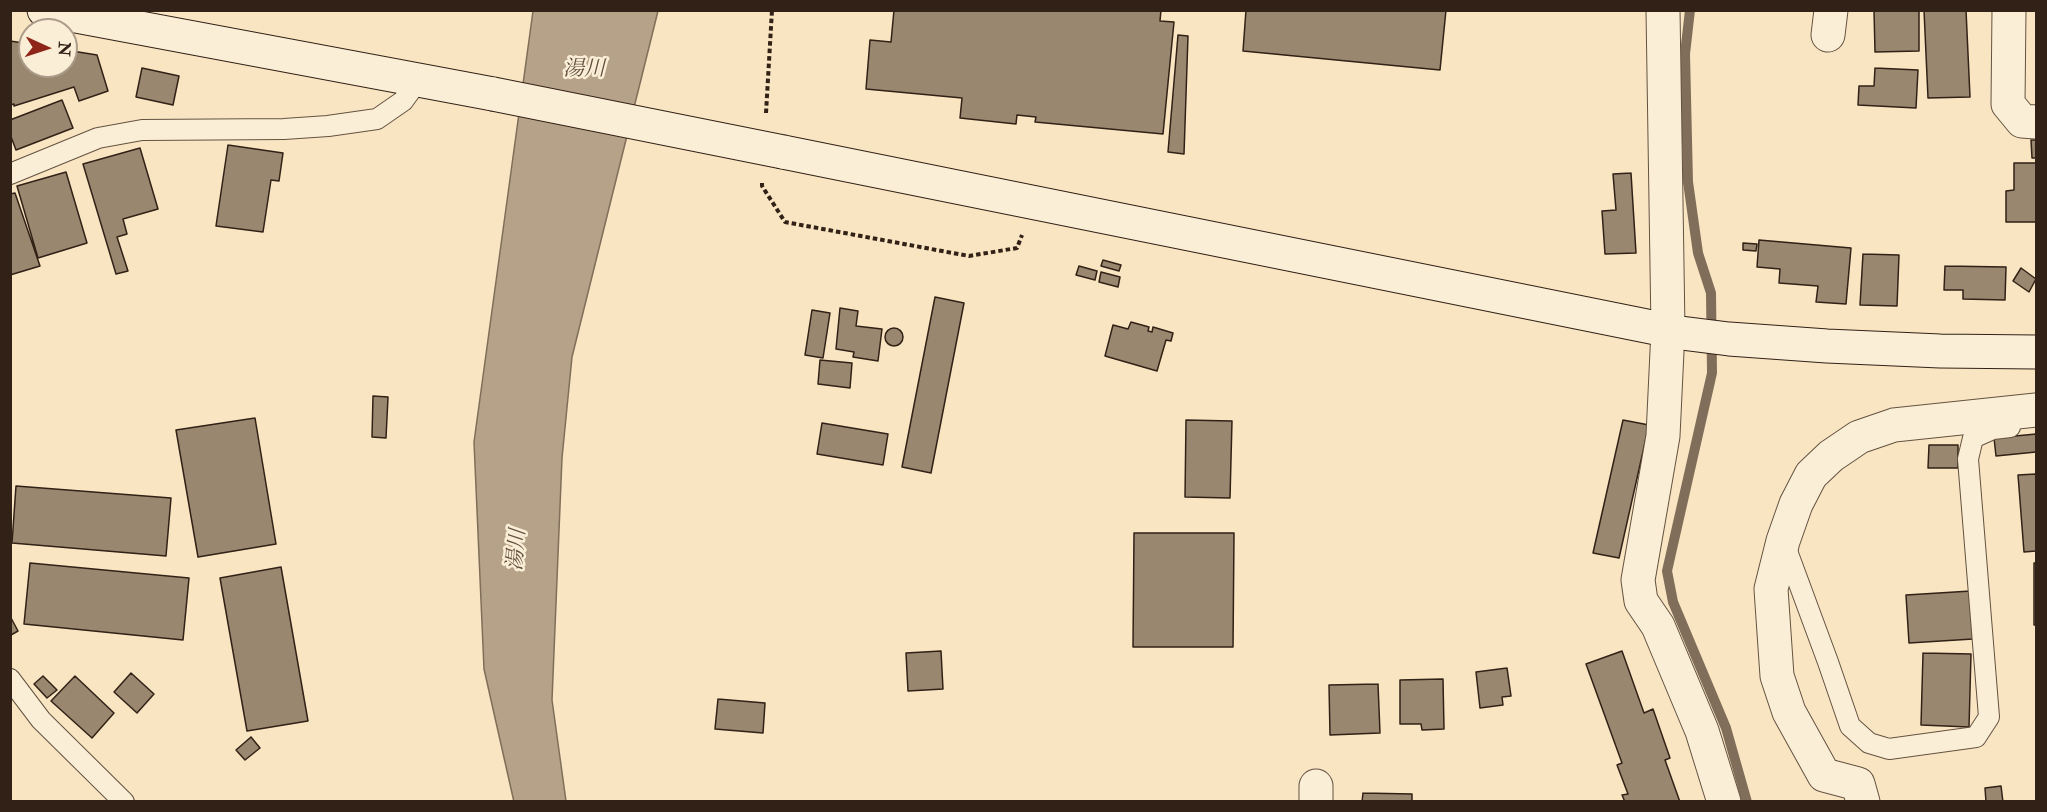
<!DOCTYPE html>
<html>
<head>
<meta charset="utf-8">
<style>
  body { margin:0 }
  #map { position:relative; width:2047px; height:812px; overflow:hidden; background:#f9e5c2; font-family:"IM FELL Double Pica",serif }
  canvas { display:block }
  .frame { position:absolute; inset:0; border:12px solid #322116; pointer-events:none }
  .north { position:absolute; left:18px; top:18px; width:60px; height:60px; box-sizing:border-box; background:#fbeed7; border:2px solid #ab9c8a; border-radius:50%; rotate:93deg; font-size:16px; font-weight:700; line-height:24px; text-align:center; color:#322116 }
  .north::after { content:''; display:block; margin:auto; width:21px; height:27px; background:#8f2418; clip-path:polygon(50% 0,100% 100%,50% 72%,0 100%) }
</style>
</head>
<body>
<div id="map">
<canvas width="2047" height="812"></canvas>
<div class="frame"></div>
<div class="north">N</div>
</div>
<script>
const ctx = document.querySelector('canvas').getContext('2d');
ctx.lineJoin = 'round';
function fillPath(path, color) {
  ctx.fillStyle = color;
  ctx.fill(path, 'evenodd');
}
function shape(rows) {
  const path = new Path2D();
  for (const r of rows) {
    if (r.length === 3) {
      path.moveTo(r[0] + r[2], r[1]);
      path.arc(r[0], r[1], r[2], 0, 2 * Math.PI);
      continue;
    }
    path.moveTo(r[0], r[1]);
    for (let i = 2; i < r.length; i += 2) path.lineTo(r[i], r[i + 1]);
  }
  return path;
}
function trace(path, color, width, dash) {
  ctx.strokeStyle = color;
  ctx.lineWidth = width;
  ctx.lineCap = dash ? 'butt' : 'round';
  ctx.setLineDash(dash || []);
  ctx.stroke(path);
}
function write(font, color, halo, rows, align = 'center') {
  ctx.font = font + ' "IM FELL Double Pica","Noto Serif JP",serif';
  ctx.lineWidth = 5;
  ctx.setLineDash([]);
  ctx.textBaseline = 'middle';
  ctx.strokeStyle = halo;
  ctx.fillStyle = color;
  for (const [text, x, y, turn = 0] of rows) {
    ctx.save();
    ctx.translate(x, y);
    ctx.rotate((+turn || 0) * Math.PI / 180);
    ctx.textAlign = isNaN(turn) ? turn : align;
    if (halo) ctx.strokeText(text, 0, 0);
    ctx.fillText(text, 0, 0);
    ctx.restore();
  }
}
const water = shape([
  [533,11,658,11,572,357,562,458,552,700,566,801,514,802,484,669,474,442,533,11]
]);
fillPath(water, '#b5a288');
trace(water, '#816e5a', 1.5);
trace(shape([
  [1690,10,1685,54,1688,182,1698,253,1711,293,1712,373,1667,571,1673,602,1726,728,1747,802]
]), '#816e5a', 10);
const building = shape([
  [894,10,1161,10,1160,21,1174,22,1163,134,1035,122,1036,117,1017,115,1016,124,960,118,962,98,866,89,870,40,891,42,894,10],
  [1246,10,1446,10,1440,70,1243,51,1246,10],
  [1874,10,1919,10,1919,51,1875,52,1874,10],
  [1924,10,1966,10,1970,97,1928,98,1924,10],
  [1178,35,1188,36,1184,154,1168,152,1178,35],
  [10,41,30,44,30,66,66,66,66,50,97,55,108,91,79,101,74,87,14,106,14,104,10,105,10,41],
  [142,68,179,76,173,105,136,97,142,68],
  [1875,68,1918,70,1916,108,1858,105,1859,86,1874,86,1875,68],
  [62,100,73,128,16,150,10,134,10,120,62,100],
  [2031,140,2036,140,2036,158,2032,158,2031,140],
  [228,145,283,153,279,181,271,180,263,232,216,226,228,145],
  [140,148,158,209,123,219,127,234,117,237,128,271,116,274,83,164,140,148],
  [2014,163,2036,163,2036,222,2006,222,2006,191,2014,190,2014,163],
  [66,172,87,243,38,258,17,186,66,172],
  [1631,173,1636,253,1605,254,1602,211,1616,210,1613,174,1631,173],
  [15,193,40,266,10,275,10,194,15,193],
  [1759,240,1851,248,1846,304,1816,302,1818,286,1779,283,1780,269,1757,267,1759,240],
  [1743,243,1757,244,1756,251,1743,250,1743,243],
  [1863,254,1899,255,1897,306,1860,305,1863,254],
  [1103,260,1121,265,1119,271,1101,266,1103,260],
  [1079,266,1097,271,1095,280,1076,275,1079,266],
  [1945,266,2006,267,2005,300,1963,299,1963,290,1944,290,1945,266],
  [2021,268,2036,279,2029,292,2013,281,2021,268],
  [1101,272,1120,277,1118,287,1099,282,1101,272],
  [935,297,964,303,931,473,902,467,935,297],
  [840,308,858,311,856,326,882,329,878,361,853,357,854,352,836,349,840,308],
  [812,310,830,313,823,358,805,355,812,310],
  [1131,322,1149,327,1148,331,1152,332,1153,327,1173,333,1171,341,1166,340,1157,371,1105,356,1113,325,1128,329,1131,322],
  [894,337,9],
  [820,360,852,363,850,388,818,384,820,360],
  [373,396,388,397,386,438,372,437,373,396],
  [255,418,276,544,198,557,176,430,255,418],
  [1186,420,1232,421,1230,498,1185,497,1186,420],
  [1623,420,1649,425,1619,558,1593,553,1623,420],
  [822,423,888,434,883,465,817,454,822,423],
  [2036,434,2036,452,1996,456,1994,438,2036,434],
  [1929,445,1958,445,1958,468,1928,468,1929,445],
  [2036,474,2036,551,2024,552,2018,475,2036,474],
  [16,486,171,498,166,556,12,543,16,486],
  [1134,533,1234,533,1233,647,1133,647,1134,533],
  [30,563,189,578,183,640,24,624,30,563],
  [2034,563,2036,563,2036,625,2034,625,2034,563],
  [281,567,308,721,247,731,220,578,281,567],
  [1971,591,1973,639,1909,643,1906,595,1971,591],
  [10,616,18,631,11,635,10,634,10,616],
  [941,651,943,689,908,691,906,653,941,651],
  [1622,651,1644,713,1653,709,1670,758,1665,760,1680,802,1625,802,1622,795,1628,794,1617,765,1622,763,1586,664,1622,651],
  [1923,653,1971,654,1969,727,1921,725,1923,653],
  [1507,668,1511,696,1502,697,1503,705,1480,708,1476,672,1507,668],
  [131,673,154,694,137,713,114,692,131,673],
  [43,676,57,690,47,698,34,684,43,676],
  [75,676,114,713,92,738,51,701,75,676],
  [1443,679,1444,729,1422,730,1421,724,1400,724,1400,680,1443,679],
  [1378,684,1380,733,1330,735,1329,685,1378,684],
  [718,699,765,703,763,733,715,729,718,699],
  [251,737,260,748,245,760,236,750,251,737],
  [2001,786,2003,802,1986,802,1985,788,2001,786],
  [1363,793,1412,794,1412,802,1362,802,1363,793]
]);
fillPath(building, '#99876f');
trace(building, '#322116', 1.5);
const lane = shape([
  [10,174,98,138,142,130,284,129,328,126,377,119,403,101,419,79],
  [1784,543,1828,662,1850,726,1869,743,1889,749,1976,737,1989,717,1968,459,1973,438,1993,429,2010,427],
  [10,679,41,720,124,802]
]);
const street = shape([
  [1663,10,1668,330,1663,436,1638,580,1641,601,1658,626,1702,731,1724,802],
  [2009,10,2008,104,2022,121,2036,122],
  [1828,35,1831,10],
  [1316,786,1316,802],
  [1863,802,1858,784,1824,775,1789,712,1777,676,1771,589,1783,541,1796,504,1811,475,1831,456,1859,437,1894,425,2036,410]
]);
const secondary = shape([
  [44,10,493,94],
  [783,152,1681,333,1729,339,1827,346,1940,351,2036,352]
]);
trace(lane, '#645241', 22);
trace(street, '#645241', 35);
trace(secondary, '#322116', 35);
trace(shape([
  [766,113,772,10],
  [762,183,762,186,785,222,969,256,1017,248,1022,235]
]), '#322116', 4, [4.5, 3]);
trace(lane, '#fbeed7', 20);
trace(street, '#fbeed7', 33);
trace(secondary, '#fbeed7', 33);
const secondaryBridge = shape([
  [493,94,783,152]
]);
trace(secondaryBridge, '#322116', 35, []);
trace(secondaryBridge, '#fbeed7', 33);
write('italic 21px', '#604e3e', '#fbeed7', [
  ["湯川",584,70],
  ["湯川",518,550,-85]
]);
</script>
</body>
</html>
